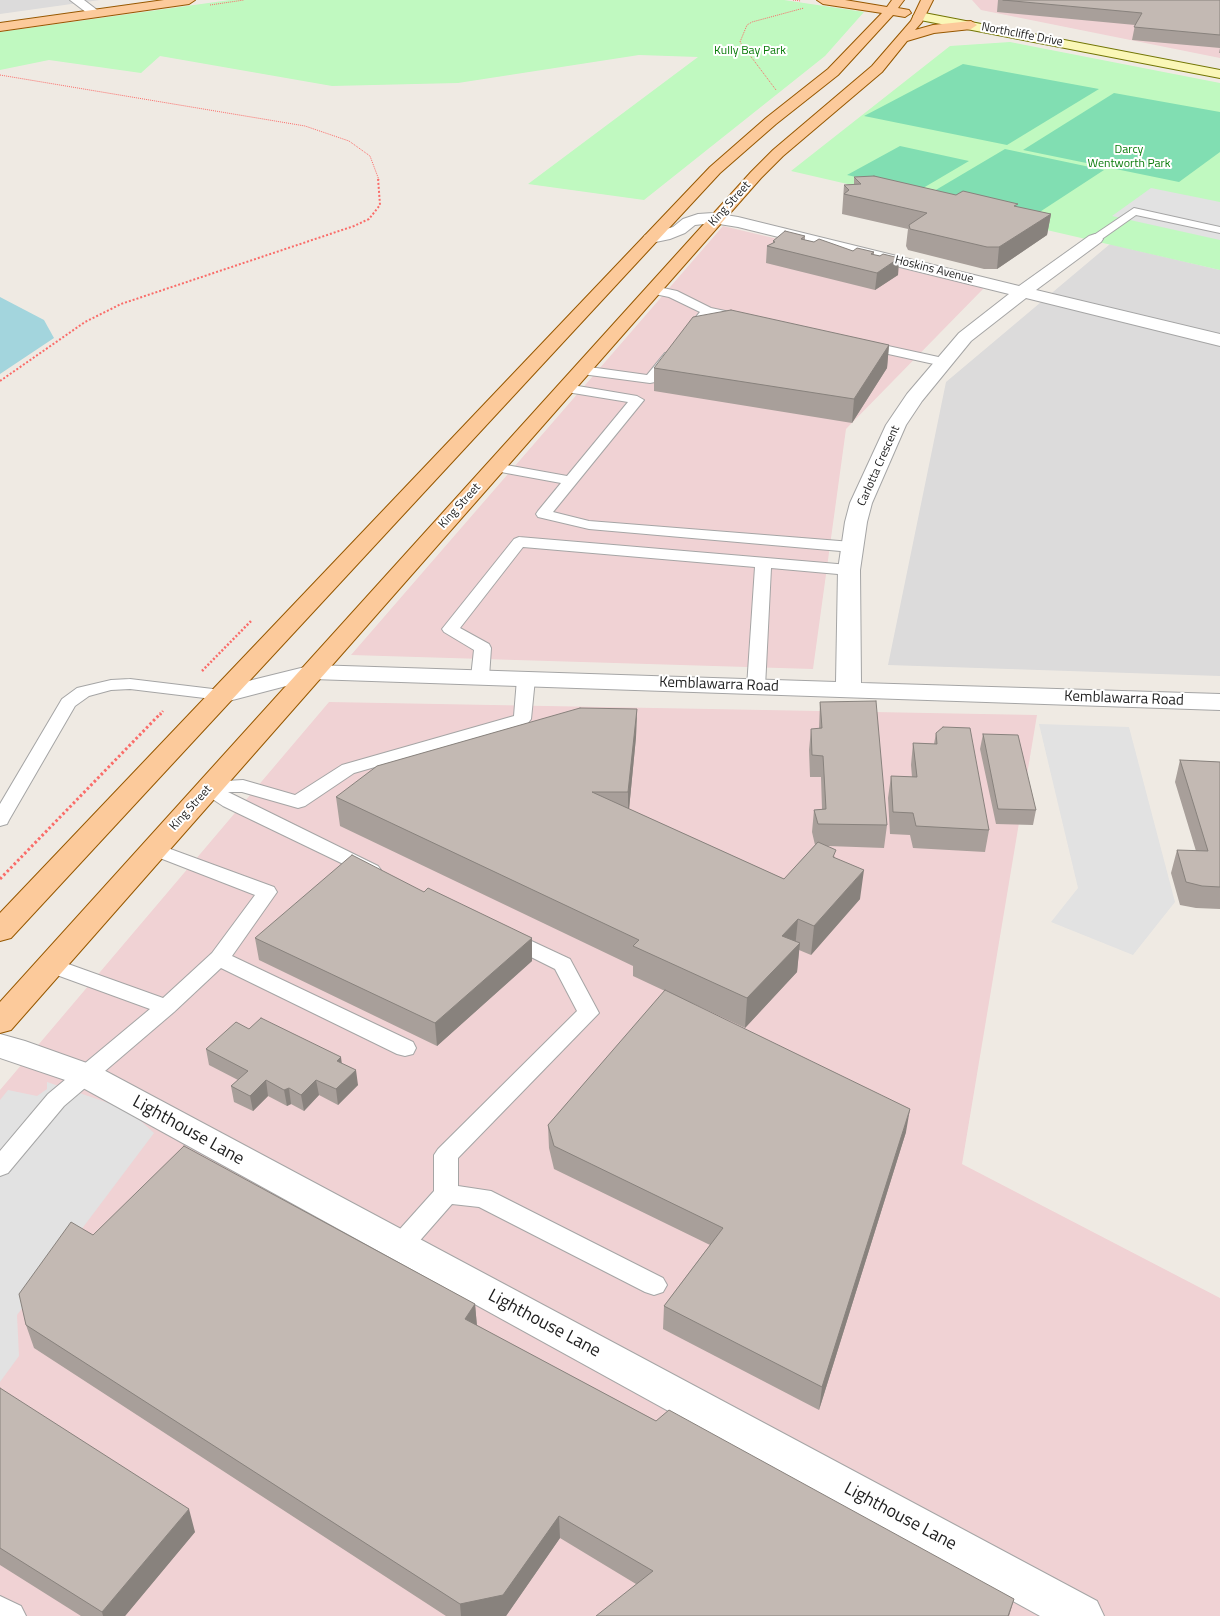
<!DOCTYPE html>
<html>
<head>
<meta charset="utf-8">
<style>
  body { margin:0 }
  canvas { display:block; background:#efeae3 }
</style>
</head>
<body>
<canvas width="1220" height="1616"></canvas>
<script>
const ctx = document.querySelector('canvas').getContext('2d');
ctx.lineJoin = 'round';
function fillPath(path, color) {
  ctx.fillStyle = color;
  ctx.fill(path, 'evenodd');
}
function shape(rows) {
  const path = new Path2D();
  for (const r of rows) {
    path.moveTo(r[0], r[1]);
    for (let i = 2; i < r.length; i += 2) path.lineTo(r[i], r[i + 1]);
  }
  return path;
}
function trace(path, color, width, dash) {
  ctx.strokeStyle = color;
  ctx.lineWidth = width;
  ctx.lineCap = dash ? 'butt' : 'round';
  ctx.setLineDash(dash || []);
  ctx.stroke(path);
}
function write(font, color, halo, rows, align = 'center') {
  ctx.font = font + ' "Titillium Web",sans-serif';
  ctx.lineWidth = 4;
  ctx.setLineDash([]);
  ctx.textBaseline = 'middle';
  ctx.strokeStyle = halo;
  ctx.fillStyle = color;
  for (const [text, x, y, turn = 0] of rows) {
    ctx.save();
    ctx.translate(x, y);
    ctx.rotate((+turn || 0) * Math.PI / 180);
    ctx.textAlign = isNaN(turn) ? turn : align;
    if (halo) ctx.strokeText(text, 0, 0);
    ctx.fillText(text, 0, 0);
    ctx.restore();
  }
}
fillPath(shape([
  [0,0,100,0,0,14],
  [1110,244,1220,270,1220,676,888,665,946,382]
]), '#dcdbdb');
fillPath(shape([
  [972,0,1220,0,1220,58,981,10],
  [723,226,984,288,846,429,813,669,351,655],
  [329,702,1037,715,962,1164,1220,1298,1220,1616,0,1616,0,1090]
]), '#f0d2d4');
fillPath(shape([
  [230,0,784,0,864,12,825,56,644,200,528,184,698,57,639,55,458,83,332,86,160,56,141,73,49,60,0,70,0,32],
  [1010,42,1220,83,1220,270,791,171,950,46]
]), '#c0f9c0');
fillPath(shape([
  [963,64,1099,89,1007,145,864,116],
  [1114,93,1220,112,1220,152,1179,182,1023,150],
  [900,146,969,161,918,191,847,175],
  [1005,149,1104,170,1032,217,929,194]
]), '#81deb2');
fillPath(shape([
  [1151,188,1220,202,1220,240,1112,216],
  [1039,724,1129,727,1175,902,1133,955,1051,922,1078,888],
  [47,1082,129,1110,154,1133,17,1315,19,1356,0,1382,0,1100,8,1090,37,1096,47,1089]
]), '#e2e2e2');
fillPath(shape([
  [0,297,44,320,54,338,0,374]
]), '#a3d5dd');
const service = shape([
  [1134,208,1220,227,1220,233,1136,215,1099,241,1091,241,1089,239,1091,237,1134,208],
  [654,286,677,291,711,308,744,315,746,318,740,322,710,315,691,338,683,338,681,335,700,312,669,297,650,293,648,290,654,286],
  [865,341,943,358,949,362,943,366,861,348,859,345,865,341],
  [670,352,676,356,655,382,650,383,582,374,576,370,582,366,647,375,665,353,670,352],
  [566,384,637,396,644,400,553,512,589,521,852,542,857,544,860,547,857,550,852,552,589,529,538,517,536,514,538,511,561,483,490,470,488,467,490,464,495,463,567,476,628,402,561,391,559,388,566,384],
  [519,537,849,565,855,567,857,570,855,573,849,575,771,568,765,687,762,691,756,692,750,691,747,687,755,567,523,547,460,628,489,644,491,648,489,677,486,681,474,681,471,677,474,650,444,632,442,629,514,539,519,537],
  [526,674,532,675,535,679,531,719,528,723,354,773,305,806,298,808,242,792,228,792,378,866,381,870,378,874,371,876,364,874,223,806,202,792,200,788,202,784,209,782,243,780,295,795,342,765,514,716,517,679,520,675,526,674],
  [130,679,221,690,227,691,230,695,227,699,221,700,130,689,111,690,89,696,75,706,9,820,7,824,0,826,0,804,62,699,77,688,111,680,130,679],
  [154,843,274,887,277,892,232,956,413,1042,416,1048,413,1054,405,1056,397,1054,221,968,174,1012,64,1106,8,1173,0,1176,0,1151,48,1094,150,1009,43,970,40,965,43,960,50,958,57,960,163,998,212,953,255,895,147,853,144,849,147,845,154,843],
  [510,931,570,959,599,1013,458,1158,458,1186,491,1191,663,1278,667,1285,663,1292,654,1295,645,1292,479,1207,452,1204,409,1253,400,1256,391,1253,388,1246,391,1239,434,1191,434,1155,438,1149,577,1011,555,969,503,943,500,938,503,933,510,931],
  [0,1596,21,1606,26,1616,0,1616,0,1596]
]);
const minor = shape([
  [70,0,84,0,101,13,95,17,91,16,70,0],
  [713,213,738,217,1019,286,1089,236,1095,234,1101,236,1103,239,1101,242,1036,290,1220,334,1220,346,1026,298,971,341,922,401,906,425,872,503,867,522,860,570,861,683,1220,694,1220,710,313,679,221,703,212,700,208,695,212,690,313,665,836,682,838,570,845,522,850,503,886,425,907,394,959,333,1009,294,738,227,713,223,695,225,685,233,670,239,651,243,645,241,643,238,645,235,673,227,683,219,698,214,713,213],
  [0,1034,25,1041,98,1067,1097,1601,1104,1616,1040,1616,74,1083,0,1058,0,1034]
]);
const secondary = shape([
  [919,12,1220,70,1220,78,915,19,913,16,919,12]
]);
const primary = shape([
  [164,0,195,0,189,4,0,31,0,23,164,0],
  [817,0,845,0,887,7,892,0,904,0,898,8,909,10,911,13,905,17,893,15,838,75,776,124,720,173,11,938,0,941,0,913,710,167,766,118,828,69,882,13,823,4,817,0],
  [921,0,933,0,922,22,915,30,933,25,971,21,977,25,971,29,934,33,907,41,882,72,783,156,761,178,11,1030,0,1033,0,1002,751,172,773,150,872,66,911,21,921,0]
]);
trace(service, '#a5a5a5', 2);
trace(minor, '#a5a5a5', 2);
trace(secondary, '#727504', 2);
trace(primary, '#975800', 2);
trace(shape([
  [793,0,801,1],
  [210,5,244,0],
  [0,75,305,126,349,141,370,156,379,180],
  [776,90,740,42,747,25,752,22,804,8]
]), '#fa6c69', 1, [1, 1]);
trace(shape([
  [0,381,85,322,121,304,354,226,369,219,380,205,378,178]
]), '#fa6c69', 2, [2, 2]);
trace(shape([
  [202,671,252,620],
  [160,715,163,711]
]), '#fa6c69', 2.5, [2, 2]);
trace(shape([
  [0,879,161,713]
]), '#fa6c69', 3, [2.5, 2.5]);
fillPath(service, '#fff');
fillPath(minor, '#fff');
fillPath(secondary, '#faf7b7');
fillPath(primary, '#fcca9b');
fillPath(shape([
  [998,0,1220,0,1220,53,1219,53,1220,48,1132,40,1135,25,997,12],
  [854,177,956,195,1017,207,1051,214,1047,235,997,269,984,269,908,250,906,246,908,229,842,214,844,185,854,184],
  [805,236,805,240,853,251,874,252,874,255,880,256,899,258,898,275,875,290,766,263,767,246,773,243,773,241],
  [889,345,887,368,852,423,654,391,654,368],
  [820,702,887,825,884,848,828,846,860,899,811,955,799,950,797,972,745,1028,692,1003,906,1132,819,1410,663,1329,664,1306,710,1245,554,1169,549,1148,548,1125,665,991,633,976,633,966,340,826,336,797,637,709,636,737,629,809,784,879,815,845,812,832,814,810,822,809,821,777,810,777,809,750,811,729,819,729],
  [936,733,989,830,985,852,913,848,910,835,890,834,888,798,891,776,912,777,911,765,913,743,934,744],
  [983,734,1036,810,1033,825,996,824,980,749],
  [1180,760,1220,762,1220,909,1196,908,1180,905,1171,873,1177,850,1196,851,1175,782],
  [255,938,532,938,532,961,437,1046,259,960],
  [249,1029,341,1063,358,1085,338,1105,319,1095,304,1111,291,1104,287,1106,268,1096,253,1111,234,1102,231,1086,238,1080,209,1065,206,1049],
  [93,1235,475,1304,477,1326,656,1421,1014,1599,636,1584,560,1538,506,1616,446,1616,34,1348,26,1325],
  [0,1388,195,1532,125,1616,81,1616,0,1565]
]), '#a89f9a');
fillPath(shape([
  [1051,214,1047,235,997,269,999,247],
  [899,258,898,275,875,290,877,273],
  [889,345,887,368,852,423,854,399],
  [637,709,636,737,628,820,628,792],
  [864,870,860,899,811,955,814,926],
  [798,919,795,948,800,943,797,972,745,1028,747,998,782,936],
  [532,938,532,961,437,1046,435,1023],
  [341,1057,343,1073,337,1061],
  [356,1070,358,1085,338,1105,336,1089],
  [266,1080,268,1096,253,1111,250,1096],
  [316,1080,319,1095,304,1111,301,1095],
  [289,1088,291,1104,287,1106,284,1090],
  [910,1109,906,1132,819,1410,822,1387],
  [475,1304,477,1327,465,1319],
  [189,1509,195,1532,125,1616,103,1616,102,1612],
  [559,1516,560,1538,506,1616,461,1616,460,1604],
  [1014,1599,1009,1616,1008,1616]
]), '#88827d');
const building = shape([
  [1003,0,1220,0,1220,35,1134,27,1142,13,1003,0],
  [874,176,956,195,963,191,1018,204,1014,206,1051,214,999,247,987,247,910,229,909,225,927,213,844,194,849,190,844,185,861,184,854,177,874,176],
  [785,231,805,236,801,239,814,242,819,239,853,251,857,248,874,252,871,254,880,256,883,254,899,258,877,273,767,246,775,242,773,241,785,231],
  [731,310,889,345,854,399,654,368,693,317,731,310],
  [876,701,887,825,818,824,814,810,826,809,823,756,812,755,811,729,822,728,820,702,876,701],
  [580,708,637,709,628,792,592,792,784,879,818,842,836,850,833,857,864,870,814,926,798,919,782,936,800,943,747,998,633,946,639,940,336,797,377,766,580,708],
  [943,727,970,728,989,830,916,826,913,813,893,812,891,776,917,777,913,743,937,744,936,733,943,727],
  [983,734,1018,735,1036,810,998,809,983,734],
  [1180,760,1220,762,1220,887,1202,886,1186,882,1177,850,1208,851,1180,760],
  [352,855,424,892,428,888,532,938,435,1023,255,938,352,855],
  [665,990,910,1109,822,1387,664,1306,723,1228,554,1146,548,1125,665,990],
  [261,1018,341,1057,337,1061,356,1070,336,1089,316,1080,301,1095,289,1088,284,1090,266,1080,250,1096,231,1086,248,1071,206,1049,236,1022,249,1029,261,1018],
  [184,1146,475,1304,465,1319,656,1421,669,1410,1014,1599,1008,1616,596,1616,653,1571,559,1516,503,1595,460,1604,26,1325,19,1294,71,1222,93,1235,184,1146],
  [0,1388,189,1509,102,1612,0,1548,0,1388]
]);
fillPath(building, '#c3b9b3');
trace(building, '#88827d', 1);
write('12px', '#1e1e1e', '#fff', [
  ["Northcliffe Drive",1022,35,11],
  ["King Street",730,204,-48],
  ["Hoskins Avenue",934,270,14],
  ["Carlotta Crescent",879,466,-66],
  ["King Street",460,506,-48],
  ["King Street",191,808,-48]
]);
write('12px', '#0b7c0b', '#fff', [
  ["Kully Bay Park",750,51],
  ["Darcy",1129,150],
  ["Wentworth Park",1129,164]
]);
write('15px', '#1e1e1e', '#fff', [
  ["Kemblawarra Road",719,685,2],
  ["Kemblawarra Road",1124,699,2]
]);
write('18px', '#1e1e1e', '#fff', [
  ["Lighthouse Lane",188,1131,29],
  ["Lighthouse Lane",544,1324,28],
  ["Lighthouse Lane",900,1517,28]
]);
</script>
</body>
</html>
